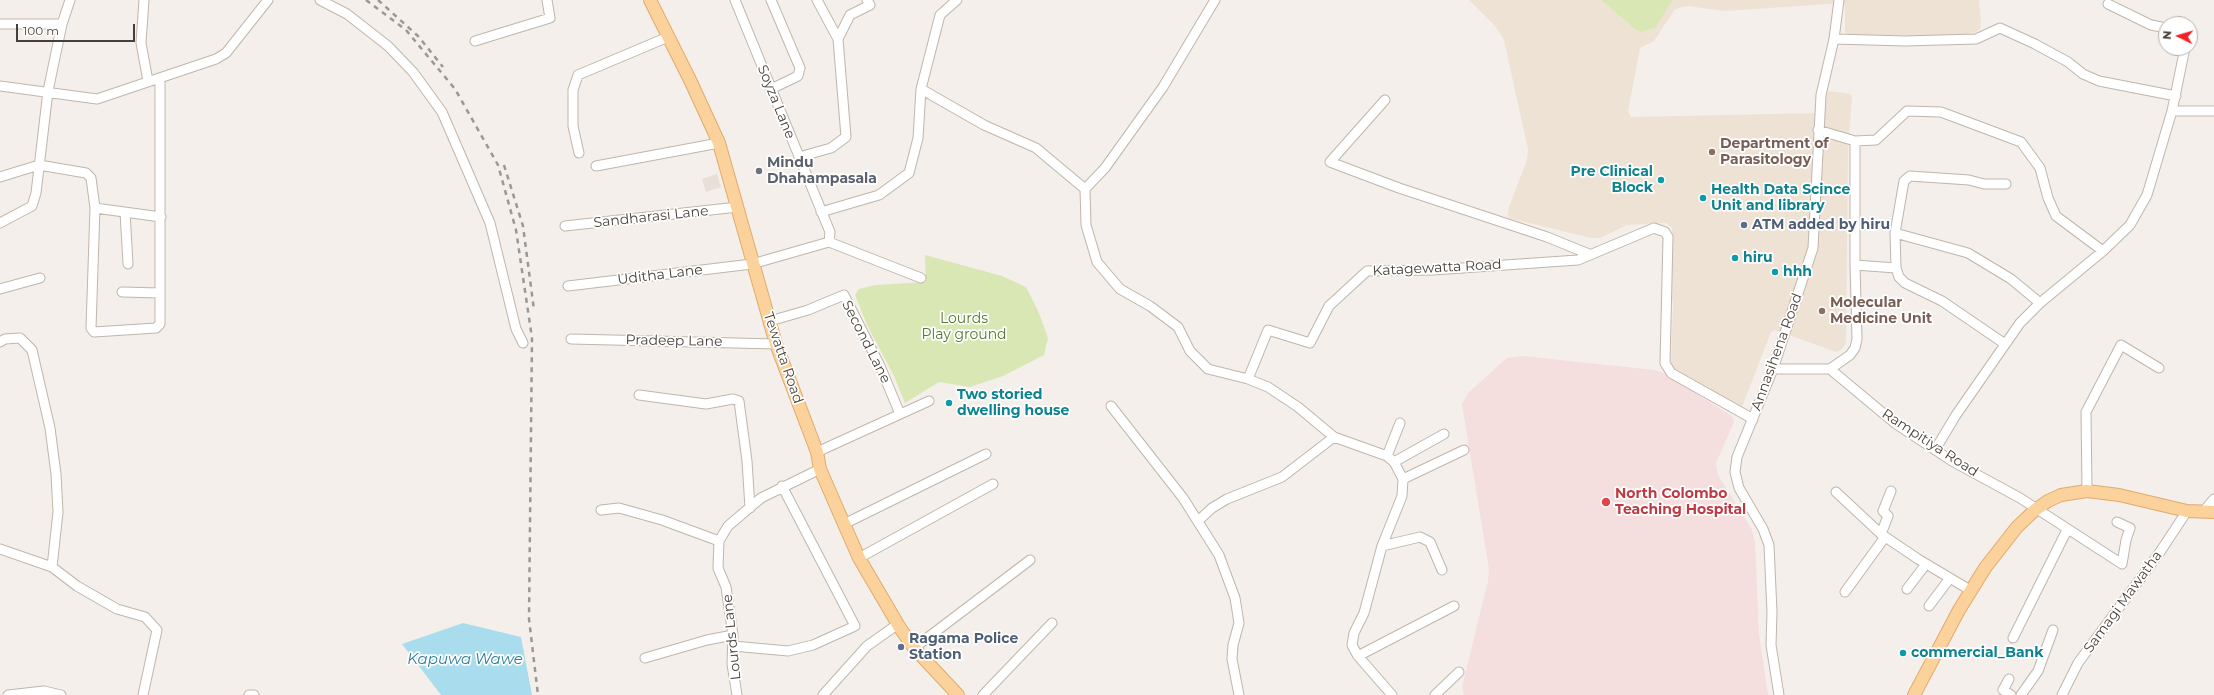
<!DOCTYPE html>
<html>
<head>
<meta charset="utf-8">
<style>
  body { margin:0 }
  #map { position:relative; width:2214px; height:695px; overflow:hidden; background:#f4efea; font-family:Montserrat,sans-serif }
  canvas { display:block }
  .north { position:absolute; left:2158px; top:16px; width:40px; height:40px; box-sizing:border-box; background:#fff; border:1px solid #b6b2af; border-radius:50%; rotate:275deg; font-size:11px; font-weight:700; line-height:16px; text-align:center; color:#483f38 }
  .north::after { content:''; display:block; margin:auto; width:14px; height:18px; background:#f22324; clip-path:polygon(50% 0,100% 100%,50% 72%,0 100%) }
  .scale { position:absolute; left:16px; top:24px; width:119px; height:18px; box-sizing:border-box; border:2px solid #483f38; border-top:0; padding-left:5px; font-size:12px; line-height:14px; white-space:nowrap; color:#483f38; -webkit-text-stroke:3px #fff; paint-order:stroke }
</style>
</head>
<body>
<div id="map">
<canvas width="2214" height="695"></canvas>
<div class="north">N</div>
<div class="scale">100 m</div>
</div>
<script>
const ctx = document.querySelector('canvas').getContext('2d');
ctx.lineJoin = 'round';
function fillPath(path, color) {
  ctx.fillStyle = color;
  ctx.fill(path, 'evenodd');
}
function shape(rows) {
  const path = new Path2D();
  for (const r of rows) {
    path.moveTo(r[0], r[1]);
    for (let i = 2; i < r.length; i += 2) path.lineTo(r[i], r[i + 1]);
  }
  return path;
}
function trace(path, color, width, dash) {
  ctx.strokeStyle = color;
  ctx.lineWidth = width;
  ctx.lineCap = dash ? 'butt' : 'round';
  ctx.setLineDash(dash || []);
  ctx.stroke(path);
}
function write(font, color, halo, rows, align = 'center') {
  ctx.font = font + ' Montserrat,sans-serif';
  ctx.lineWidth = 3.5;
  ctx.setLineDash([]);
  ctx.textBaseline = 'middle';
  ctx.strokeStyle = halo;
  ctx.fillStyle = color;
  for (const [text, x, y, turn = 0] of rows) {
    ctx.save();
    ctx.translate(x, y);
    ctx.rotate((+turn || 0) * Math.PI / 180);
    ctx.textAlign = isNaN(turn) ? turn : align;
    if (halo) ctx.strokeText(text, 0, 0);
    ctx.fillText(text, 0, 0);
    ctx.restore();
  }
}
fillPath(shape([
  [717,174,721,187,706,192,702,179]
]), '#e8e0d8');
fillPath(shape([
  [1469,0,1601,0,1636,30,1641,32,1655,28,1673,0,1979,0,1981,27,1977,32,1955,36,1848,35,1845,32,1845,5,1842,3,1725,11,1687,6,1675,9,1654,41,1640,48,1628,111,1631,117,1821,113,1824,111,1827,94,1829,91,1851,94,1852,97,1848,149,1846,343,1842,349,1836,352,1775,330,1771,332,1742,407,1735,408,1676,371,1671,364,1673,303,1670,291,1672,228,1666,223,1627,225,1600,238,1591,238,1509,218,1508,214,1509,207,1527,160,1528,149,1504,40,1496,27]
]), '#ede2d4');
fillPath(shape([
  [1523,356,1654,370,1664,373,1733,417,1734,422,1716,463,1718,475,1752,530,1755,542,1759,634,1768,695,1464,695,1462,687,1488,581,1489,569,1462,404,1468,393,1507,358]
]), '#f4dede');
fillPath(shape([
  [1601,0,1673,0,1655,28,1641,32,1636,30],
  [925,255,1002,276,1026,287,1039,313,1048,338,1044,355,1003,376,970,387,939,382,905,403,894,376,868,327,855,295,859,289,876,285,926,282]
]), '#d8e7b4');
fillPath(shape([
  [463,623,521,637,532,695,441,695,402,644]
]), '#a9ddee');
const minor = shape([
  [144,0,141,43,148,81],
  [320,0,347,14,388,46,413,72,442,112,490,223,516,329,523,343],
  [771,0,800,68,798,76,771,89],
  [1215,0,1163,87,1105,168,1085,189,1086,225,1097,262,1120,289,1150,306,1178,327,1190,351,1208,369,1248,379],
  [2108,4,2151,25,2166,28],
  [0,24,62,24],
  [838,39,850,15,870,5,867,0],
  [1834,39,1905,41,1976,39,2000,28,2035,44,2068,62,2083,74,2099,81,2176,96],
  [475,41,550,18,547,0],
  [0,86,97,99,216,59,226,53,268,0],
  [921,89,940,15,957,0],
  [1385,100,1330,162,1399,188,1547,237,1589,254],
  [2172,111,2214,111],
  [1818,130,1855,141,1876,140,1907,111,1941,112,2021,142,2040,168,2048,198,2056,216,2103,251],
  [579,153,573,126,573,90,578,75,668,37],
  [799,157,831,148,846,137,838,39,817,0],
  [596,166,719,143],
  [0,177,39,165,86,173,91,178,95,208,91,328,94,332,156,328,160,324,160,78],
  [95,208,161,217],
  [125,212,128,264],
  [821,212,879,195,909,173,918,138,921,89,984,125,1036,148,1085,189],
  [0,223,32,206,36,193,48,91,62,24,70,0],
  [565,226,738,207],
  [1895,233,1968,253,2011,279,2040,303],
  [829,242,921,278],
  [1855,265,1855,141],
  [1896,268,1899,277,1905,283,1942,301,2005,344],
  [568,286,752,264,829,242,830,232,735,0],
  [0,289,40,278],
  [122,292,160,293],
  [770,321,808,310,844,295,880,366,900,414],
  [571,339,776,344],
  [0,342,5,339,20,338,32,350,50,428,56,474,58,512,52,567,77,586,117,609,145,617,157,630,143,695],
  [1773,369,1830,369,1850,355,1855,348,1857,339,1855,265,1896,268,1895,233,1904,181,1910,176,1969,180,1984,184,2006,184],
  [1830,369,1896,424,1952,461,2020,498,2122,564,2126,540,2130,528,2117,522],
  [639,395,706,404,733,399,739,401,747,461,750,508],
  [1111,406,1183,498,1219,555,1235,598,1239,623,1233,645,1232,659,1239,695],
  [1935,450,1956,415,2020,323,2040,303,2103,251,2130,225,2147,195,2172,111,2185,48],
  [817,452,929,401],
  [1387,456,1400,423],
  [1394,462,1444,434],
  [1403,479,1464,450],
  [2087,491,2086,412,2121,345,2159,368],
  [1836,492,1881,534,1918,559,1970,590],
  [601,510,619,508,662,520,719,541],
  [2203,512,2214,499],
  [1198,521,1212,508,1227,499,1282,477,1334,437],
  [844,524,986,454],
  [1881,534,1888,516,1883,511,1891,491],
  [1382,546,1420,537,1430,542,1442,570],
  [0,549,52,567],
  [859,558,993,484],
  [1907,589,1926,564],
  [1845,592,1885,537],
  [1929,606,1950,578],
  [2013,638,2067,530],
  [733,646,788,651,813,645,855,626,782,486],
  [914,648,1030,560],
  [1358,656,1454,606],
  [645,658,707,640,733,635],
  [2009,679,2003,690,2011,695],
  [8,695,44,691,61,695],
  [249,695,254,695],
  [737,695,732,664,733,635,726,587,718,568,719,541,728,526,761,498,820,469],
  [823,695,867,646,898,624],
  [983,695,1052,623],
  [1392,695,1358,656,1352,645,1354,633,1364,613,1382,546,1402,496,1403,479,1394,462,1387,456,1334,437,1298,407,1268,387,1248,379,1268,330,1310,343,1329,306,1367,271,1433,270,1578,260,1654,228,1665,232,1668,237,1665,363,1671,373,1753,419],
  [1435,695,1459,672],
  [1779,695,1771,645,1772,612,1769,545,1763,529,1739,488,1735,472,1737,457,1773,369,1813,248,1821,95,1834,39,1839,0],
  [2021,695,2038,671,2053,630],
  [2062,695,2078,663,2160,552,2187,511]
]);
const major = shape([
  [650,0,690,80,719,143,776,344,817,452,820,469,844,524,859,558,900,628,914,648,958,695],
  [1914,695,1959,610,1985,568,2017,527,2035,510,2048,501,2061,495,2087,491,2119,495,2187,511,2214,512]
]);
trace(minor, '#bfb6ac', 11);
trace(major, '#e0ab6c', 14);
trace(minor, '#fff', 9);
trace(major, '#fbd19c', 12);
trace(shape([
  [366,0,406,30,455,89,498,165,516,230,532,338,529,619,538,695],
  [378,0,418,36,443,67],
  [504,165,523,226,534,310]
]), '#989898', 2.5, [5, 5]);
for (const [x, y, r, color] of [
  [1712,152,4,"#8d6e63"],
  [759,171,4,"#6b7280"],
  [1661,180,4,"#0f9aa8"],
  [1703,198,4,"#0f9aa8"],
  [1744,225,4,"#5c6f8a"],
  [1735,258,4,"#0f9aa8"],
  [1775,272,4,"#0f9aa8"],
  [1822,311,4,"#8d6e63"],
  [949,403,4,"#0f9aa8"],
  [1606,502,5,"#e0444e"],
  [901,647,4,"#5c6f8a"],
  [1903,653,4,"#0f9aa8"]
]) {
  const dot = new Path2D();
  dot.arc(x, y, r, 0, 2 * Math.PI);
  ctx.fillStyle = color;
  ctx.fill(dot);
  trace(dot, '#fff', 1.5);
}
write('14px', '#483f38', '#fff', [
  ["Soyza Lane",776,102,68],
  ["Sandharasi Lane",651,217,-6],
  ["Katagewatta Road",1437,268,-3],
  ["Uditha Lane",660,275,-7],
  ["Pradeep Lane",674,341,1],
  ["Second Lane",866,342,63],
  ["Annasihena Road",1777,352,-70],
  ["Tewatta Road",783,358,71],
  ["Rampitiya Road",1930,443,33],
  ["Samagi Mawatha",2123,602,-54],
  ["Lourds Lane",732,637,-96]
]);
write('bold 14px', '#785e54', '#fff', [
  ["Department of",1720,144],
  ["Parasitology",1720,160],
  ["Molecular",1830,303],
  ["Medicine Unit",1830,319]
], 'left');
write('bold 14px', '#5b616d', '#fff', [
  ["Mindu",767,163],
  ["Dhahampasala",767,179]
], 'left');
write('bold 14px', '#0d838f', '#fff', [
  ["Pre Clinical",1653,172,"right"],
  ["Block",1653,188,"right"],
  ["Health Data Scince",1711,190],
  ["Unit and library",1711,206],
  ["hiru",1743,258],
  ["hhh",1783,272],
  ["Two storied",957,395],
  ["dwelling house",957,411],
  ["commercial_Bank",1911,653]
], 'left');
write('bold 14px', '#4e5e75', '#fff', [
  ["ATM added by hiru",1752,225],
  ["Ragama Police",909,639],
  ["Station",909,655]
], 'left');
write('14px', '#55782d', '#fff', [
  ["Lourds",964,319],
  ["Play ground",964,335]
]);
write('bold 14px', '#be3a42', '#fff', [
  ["North Colombo",1615,494],
  ["Teaching Hospital",1615,510]
], 'left');
write('italic 15px', '#2f7d99', '#fff', [
  ["Kapuwa Wawe",465,660]
]);
</script>
</body>
</html>
